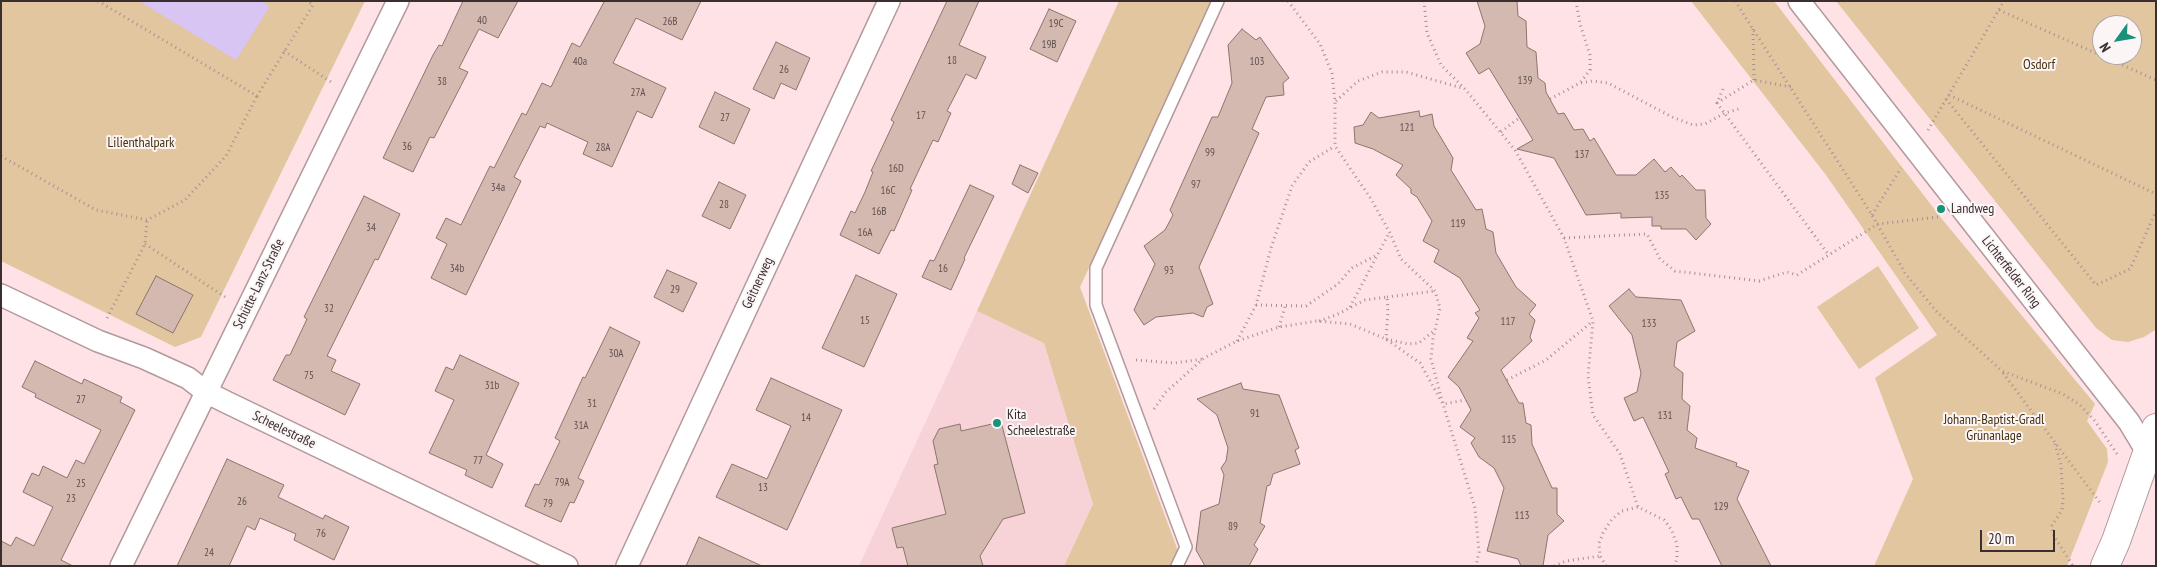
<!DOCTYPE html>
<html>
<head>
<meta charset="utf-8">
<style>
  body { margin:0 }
  #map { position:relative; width:2157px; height:567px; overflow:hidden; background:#fee2e5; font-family:"PT Sans Narrow",sans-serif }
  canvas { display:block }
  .frame { position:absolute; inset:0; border:2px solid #392e30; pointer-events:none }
  .north { position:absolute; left:2092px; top:15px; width:50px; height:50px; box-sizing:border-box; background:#fbf5f6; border:1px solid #ada5a7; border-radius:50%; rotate:238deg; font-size:14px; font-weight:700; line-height:20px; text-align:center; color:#392e30 }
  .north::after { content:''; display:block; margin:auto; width:18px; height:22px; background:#189278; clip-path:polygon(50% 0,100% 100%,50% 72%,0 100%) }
  .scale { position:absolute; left:1980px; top:530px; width:75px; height:22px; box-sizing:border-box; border:2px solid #392e30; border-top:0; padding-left:6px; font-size:15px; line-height:18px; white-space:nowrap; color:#392e30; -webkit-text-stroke:4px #fbf5f6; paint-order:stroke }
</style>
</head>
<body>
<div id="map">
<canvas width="2157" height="567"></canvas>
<div class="frame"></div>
<div class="north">N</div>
<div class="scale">20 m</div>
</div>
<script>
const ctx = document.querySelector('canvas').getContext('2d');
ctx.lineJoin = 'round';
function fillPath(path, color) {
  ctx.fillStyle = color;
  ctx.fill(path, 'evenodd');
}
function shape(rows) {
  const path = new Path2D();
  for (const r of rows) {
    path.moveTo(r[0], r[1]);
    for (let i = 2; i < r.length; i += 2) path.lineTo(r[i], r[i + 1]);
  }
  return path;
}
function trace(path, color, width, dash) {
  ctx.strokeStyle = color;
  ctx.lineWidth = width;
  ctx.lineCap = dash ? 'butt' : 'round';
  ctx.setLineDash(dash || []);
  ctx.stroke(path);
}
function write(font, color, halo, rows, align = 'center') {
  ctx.font = font + ' "PT Sans Narrow",sans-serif';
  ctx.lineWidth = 4;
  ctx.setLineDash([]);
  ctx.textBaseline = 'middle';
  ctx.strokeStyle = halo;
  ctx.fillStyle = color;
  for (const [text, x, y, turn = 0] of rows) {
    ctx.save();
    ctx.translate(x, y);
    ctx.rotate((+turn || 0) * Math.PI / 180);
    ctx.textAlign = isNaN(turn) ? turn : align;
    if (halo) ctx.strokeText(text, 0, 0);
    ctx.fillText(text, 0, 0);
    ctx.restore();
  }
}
fillPath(shape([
  [977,311,1044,343,1093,504,1064,566,859,566]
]), '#f7d2d7');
fillPath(shape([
  [1,1,365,1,201,337,175,347,1,261],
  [1119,1,1213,1,1080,287,1178,551,1171,566,1064,566,1093,504,1044,343,977,311],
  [1691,1,1774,1,1942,219,2095,404,2087,421,2107,449,2108,462,2067,566,1874,566,1913,479,1875,378,1937,335,1826,175],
  [1836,1,2156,1,2155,330,2144,337,2128,342,2112,340,2096,328],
  [2102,25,2132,25,2132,55,2102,55],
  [1878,266,1919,328,1859,369,1817,307]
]), '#e2c69f');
fillPath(shape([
  [139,1,261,1,270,6,236,60]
]), '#d8c5f3');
const building = shape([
  [463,1,518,1,498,38,479,29,459,68,468,72,434,138,430,137,413,172,383,158,433,55,439,45,442,46,463,1],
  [602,1,701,1,682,40,636,18,613,63,666,88,652,118,637,111,612,167,583,154,588,142,547,123,545,128,540,126,514,177,521,181,466,295,431,278,447,244,436,238,446,218,461,225,490,166,494,168,522,113,526,115,542,83,551,87,572,43,580,47,604,2,602,1],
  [947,1,979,1,959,45,986,57,976,79,966,74,947,111,951,113,938,142,933,140,910,189,912,190,894,231,891,230,879,254,840,235,851,211,855,213,865,192,873,172,871,171,894,122,891,120,947,1],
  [1477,1,1517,1,1518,16,1526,21,1527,47,1536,52,1538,78,1545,83,1546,92,1558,114,1564,113,1574,130,1583,129,1590,141,1594,138,1616,175,1636,175,1654,159,1665,172,1671,167,1680,177,1682,175,1696,190,1705,190,1706,218,1711,224,1696,240,1686,229,1661,229,1661,226,1652,226,1652,217,1621,218,1621,213,1586,215,1554,158,1517,149,1533,140,1489,68,1479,74,1466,53,1480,44,1485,26,1477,1],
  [1049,9,1076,21,1057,62,1030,49,1049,9],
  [1242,29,1256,40,1260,37,1289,78,1283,83,1284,95,1266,97,1252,129,1259,133,1199,267,1213,304,1207,307,1203,317,1193,313,1156,317,1144,325,1134,310,1155,264,1144,246,1165,230,1173,215,1170,210,1212,117,1218,117,1232,83,1228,45,1242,29],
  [776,42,810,58,796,90,781,83,774,99,753,89,776,42],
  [715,92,750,109,734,144,699,127,715,92],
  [1419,111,1420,117,1432,114,1434,126,1453,158,1451,170,1476,210,1482,209,1486,229,1493,232,1496,253,1516,287,1536,305,1529,314,1535,320,1530,337,1532,341,1501,370,1519,403,1523,403,1526,423,1531,425,1532,444,1552,488,1557,488,1557,514,1564,521,1548,535,1543,566,1521,566,1518,559,1487,551,1504,488,1494,468,1479,457,1471,443,1475,438,1460,427,1471,410,1459,387,1448,377,1473,341,1467,338,1479,318,1475,313,1480,310,1460,278,1434,262,1439,250,1423,241,1432,221,1417,197,1411,193,1411,189,1396,175,1403,165,1373,149,1355,143,1354,127,1363,125,1371,112,1379,118,1419,111],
  [1020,165,1038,173,1028,193,1012,184,1020,165],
  [719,182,746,195,730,229,702,216,719,182],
  [970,185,994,196,964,258,965,259,951,290,922,277,930,260,934,261,970,185],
  [364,196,400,214,378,260,375,259,327,356,336,360,331,371,360,384,345,415,273,380,286,355,290,355,307,319,304,317,364,196],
  [667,270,697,283,683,312,654,297,667,270],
  [856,275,897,294,864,367,822,348,856,275],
  [156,276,193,295,173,333,136,314,156,276],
  [1629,289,1636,297,1681,300,1695,331,1677,342,1674,366,1683,373,1682,399,1690,406,1687,430,1697,438,1695,448,1737,463,1736,466,1749,471,1737,499,1771,566,1722,566,1699,519,1692,519,1681,497,1676,499,1665,474,1669,472,1643,417,1634,421,1624,398,1637,392,1641,373,1632,335,1609,306,1629,289],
  [610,327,640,342,578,478,584,481,574,503,570,502,561,522,525,506,535,484,539,485,560,441,555,438,583,377,585,378,610,327],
  [460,355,519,383,486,455,503,464,492,488,465,475,467,470,429,453,454,400,435,391,446,367,453,370,460,355],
  [35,361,82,384,84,379,122,397,120,402,135,410,61,560,73,566,1,566,1,541,11,546,16,537,34,546,53,507,23,492,32,473,39,476,43,466,67,478,76,460,84,464,101,430,35,397,36,394,22,387,35,361],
  [771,378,842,410,787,530,716,497,732,464,767,479,791,426,756,410,771,378],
  [1241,383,1243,389,1279,395,1299,448,1295,450,1300,464,1273,474,1270,485,1267,486,1260,523,1265,526,1254,545,1258,549,1249,566,1205,566,1196,550,1201,511,1219,504,1224,475,1221,468,1226,461,1228,448,1217,415,1197,399,1241,383],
  [1001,422,1025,513,1003,519,980,556,983,566,908,566,903,547,897,548,892,528,946,514,934,465,938,464,933,441,939,429,960,424,961,431,1001,422],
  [227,459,284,485,278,497,323,519,325,515,349,527,334,560,294,540,296,534,260,518,255,530,247,526,229,566,177,566,227,459],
  [699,537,762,566,686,566,699,537]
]);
fillPath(building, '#d3b9b0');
trace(building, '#8c756c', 1);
const service = shape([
  [1177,566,1186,547,1096,305,1096,268,1218,1]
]);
const minor = shape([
  [1799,1,2129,422,2152,460],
  [1,295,98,341,144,358,188,378,206,392,226,402,567,566],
  [121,566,398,1],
  [627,566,889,1]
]);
const tertiary = shape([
  [2105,566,2116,541,2156,428]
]);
trace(service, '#b3989c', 14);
trace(minor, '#b3989c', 24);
trace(tertiary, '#b3989c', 30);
trace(shape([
  [98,1,257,96,313,5,307,1],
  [1288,1,1320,44,1332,73,1335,102,1335,146,1371,199,1390,233,1401,259,1435,291,1440,308,1433,339,1431,359,1443,404,1466,400],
  [1424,1,1427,33,1441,65,1465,89,1515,150,1564,238,1593,321,1588,376,1593,415,1620,454,1638,507,1664,520,1671,529,1677,544,1677,559,1674,566],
  [1576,1,1580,24,1590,55,1590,70,1580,83],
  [1735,1,1872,215,1905,273,1936,311,2002,371,2063,394,2080,405,2095,421,2119,457],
  [1999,10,2156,80],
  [1753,29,1754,80],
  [284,51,331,82],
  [1723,89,1717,103,1828,254],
  [1949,95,2156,194],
  [1550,99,1580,83,1593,81,1608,83,1672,117,1693,125,1705,124,1725,113,1742,108],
  [1946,99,2096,285,2130,269,2156,211],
  [1336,101,1358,81,1382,72,1406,72,1462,88],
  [1717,103,1754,80,1791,87],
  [1928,130,2004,1],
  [1501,132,1519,118],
  [1,156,96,210,147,220,185,200,226,156,257,96],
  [1872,215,1901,168],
  [1564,238,1647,234,1660,259,1675,271,1759,281,1787,272,1797,275,1878,224,1938,217],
  [145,244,225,297],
  [1387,297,1435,291],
  [1256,305,1306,306,1338,284,1352,268,1377,255],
  [1350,307,1389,233],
  [107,318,145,244,147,220],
  [1319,321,1336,315,1365,300,1387,297,1388,312,1386,339,1408,344,1419,343,1435,330],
  [1279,327,1285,307],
  [1237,341,1256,305,1271,248,1292,186,1309,162,1335,146],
  [1136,360,1174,363,1204,359],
  [2003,373,2101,504],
  [1507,380,1546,360,1593,321],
  [1154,409,1166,392,1204,358,1237,341,1279,327,1317,321,1350,324,1386,339,1420,363,1443,404,1475,508,1479,552,1476,566],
  [2055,444,2061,465,2063,499,2062,510,2051,527,2054,536,2073,566],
  [1554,566,1566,561,1600,556],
  [1606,566,1600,556,1599,543,1603,533,1612,519,1622,511,1638,507]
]), '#a59193', 3, [1, 4]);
trace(service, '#fff', 11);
trace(minor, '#fff', 21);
trace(tertiary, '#fff', 28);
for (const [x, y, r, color] of [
  [1941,209,5,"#189278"],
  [997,423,5,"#189278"]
]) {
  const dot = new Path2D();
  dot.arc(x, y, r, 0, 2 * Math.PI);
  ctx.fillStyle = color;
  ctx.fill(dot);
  trace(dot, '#fbf5f6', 2);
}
write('11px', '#605150', null, [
  ["40",482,21],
  ["26B",670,22],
  ["19C",1056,24],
  ["19B",1049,45],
  ["18",952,61],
  ["40a",580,62],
  ["103",1257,62],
  ["26",784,70],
  ["139",1525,81],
  ["38",442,82],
  ["27A",638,93],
  ["17",921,116],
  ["27",725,118],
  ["121",1407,128],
  ["36",407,147],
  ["28A",603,148],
  ["99",1210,153],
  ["137",1582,155],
  ["16D",896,169],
  ["97",1196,185],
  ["34a",498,188],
  ["16C",888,191],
  ["135",1662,196],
  ["28",724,205],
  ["16B",879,212],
  ["119",1458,224],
  ["34",371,228],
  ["16A",865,233],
  ["34b",457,269],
  ["16",943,269],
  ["93",1169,271],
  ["29",675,290],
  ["32",329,309],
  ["15",865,321],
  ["117",1508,322],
  ["133",1649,324],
  ["30A",616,354],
  ["75",309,376],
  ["31b",492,386],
  ["27",81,400],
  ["31",592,404],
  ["91",1255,414],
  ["131",1665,416],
  ["14",806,418],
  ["31A",581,426],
  ["115",1509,440],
  ["77",478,461],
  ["79A",562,483],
  ["25",81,484],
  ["13",763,488],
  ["23",71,499],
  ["26",242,502],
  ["79",548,504],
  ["129",1721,507],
  ["113",1522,516],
  ["89",1233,527],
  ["76",321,534],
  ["24",209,553]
]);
write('14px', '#47310f', '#fbf5f6', [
  ["Osdorf",2039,65],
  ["Lilienthalpark",141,143],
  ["Johann-Baptist-Gradl",1994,420],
  ["Grünanlage",1994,436]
]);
write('14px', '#392e30', '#fbf5f6', [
  ["Landweg",1951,209],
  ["Kita",1007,415],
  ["Scheelestraße",1007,431]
], 'left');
write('14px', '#392e30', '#fbf5f6', [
  ["Lichterfelder Ring",2011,272,52],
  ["Geitnerweg",758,283,-65],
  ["Schütte-Lanz-Straße",259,284,-64],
  ["Scheelestraße",284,430,26]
]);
</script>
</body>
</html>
